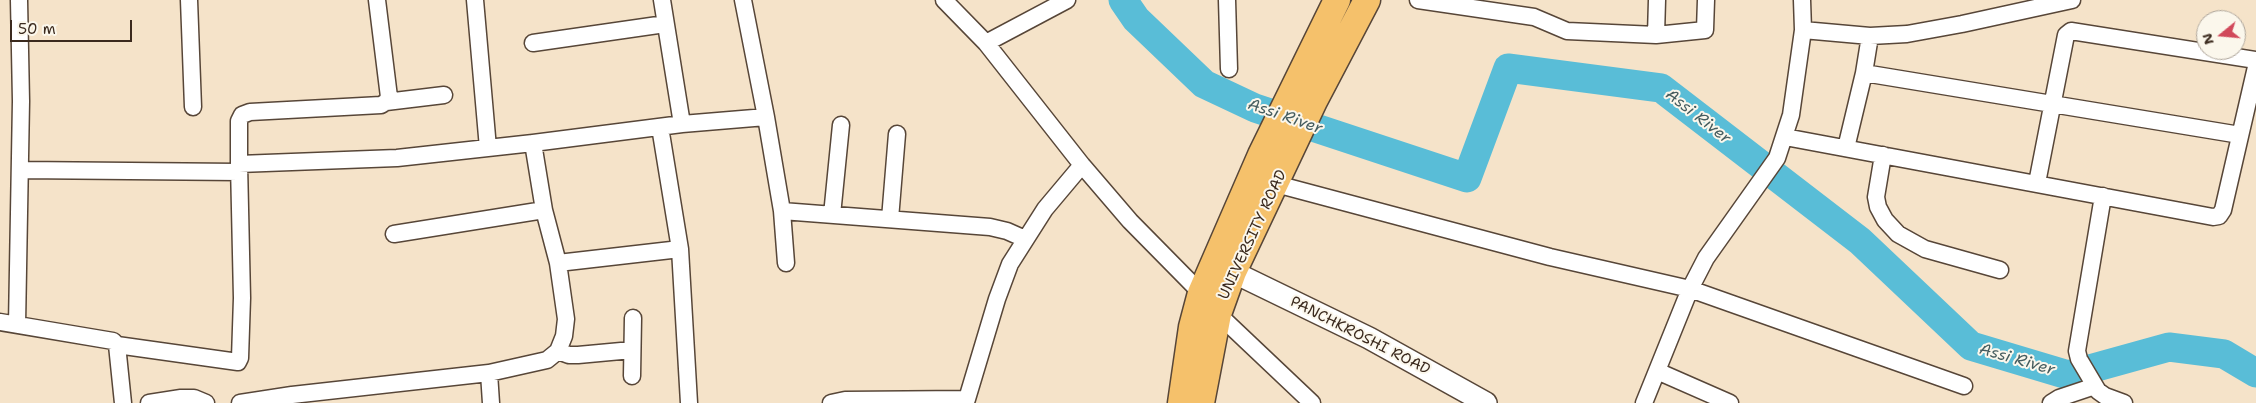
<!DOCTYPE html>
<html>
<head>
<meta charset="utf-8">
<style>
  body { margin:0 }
  #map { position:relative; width:2256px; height:403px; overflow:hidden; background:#f5e3c9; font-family:"Shantell Sans",sans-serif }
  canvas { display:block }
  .north { position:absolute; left:2196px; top:10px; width:50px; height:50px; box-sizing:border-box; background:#fbf7ec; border:1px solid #aea59a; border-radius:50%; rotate:253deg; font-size:14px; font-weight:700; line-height:20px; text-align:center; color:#3b2a1e }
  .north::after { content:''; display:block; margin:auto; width:18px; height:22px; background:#d1495b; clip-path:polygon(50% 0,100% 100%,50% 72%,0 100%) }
  .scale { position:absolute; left:10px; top:20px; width:122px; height:22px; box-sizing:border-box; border:2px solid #3b2a1e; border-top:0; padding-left:6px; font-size:15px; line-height:18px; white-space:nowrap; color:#3b2a1e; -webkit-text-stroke:4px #fbf7ec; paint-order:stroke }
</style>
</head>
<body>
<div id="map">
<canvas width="2256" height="403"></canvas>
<div class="north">N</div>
<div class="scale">50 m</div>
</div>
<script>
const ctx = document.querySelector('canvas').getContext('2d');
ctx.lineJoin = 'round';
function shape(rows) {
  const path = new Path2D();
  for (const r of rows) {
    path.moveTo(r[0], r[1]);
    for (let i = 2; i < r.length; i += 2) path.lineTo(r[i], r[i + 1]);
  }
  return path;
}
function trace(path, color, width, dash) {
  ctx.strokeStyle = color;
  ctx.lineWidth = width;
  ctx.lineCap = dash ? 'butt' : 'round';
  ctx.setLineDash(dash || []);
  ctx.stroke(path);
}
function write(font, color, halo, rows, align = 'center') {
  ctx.font = font + ' "Shantell Sans",sans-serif';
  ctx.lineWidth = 4;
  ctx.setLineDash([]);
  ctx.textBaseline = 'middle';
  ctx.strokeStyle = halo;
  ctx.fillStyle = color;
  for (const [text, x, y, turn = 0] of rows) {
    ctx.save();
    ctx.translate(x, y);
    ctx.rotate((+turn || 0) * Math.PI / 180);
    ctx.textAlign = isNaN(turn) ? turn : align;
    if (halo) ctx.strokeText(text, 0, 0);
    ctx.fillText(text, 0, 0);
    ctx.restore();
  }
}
trace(shape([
  [1123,0,1136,19,1204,84,1255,108,1467,178,1508,68,1661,88,1860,241,1971,346,2068,375,2169,347,2224,354,2256,373]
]), '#59bdd7', 29);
const minor = shape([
  [189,0,193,107],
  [377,0,389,97,386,102,381,105,250,112,242,115,239,121,239,164,397,158,533,143,682,124,766,117],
  [475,0,488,148],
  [662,0,682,124],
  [743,0,766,117,782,211,786,263],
  [944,0,986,43,1082,165,1130,221,1201,293,1218,314,1312,403],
  [1227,0,1229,69],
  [1418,0,1534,17,1567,31,1656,35,1705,30,1706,0],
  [1803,30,1870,36,1907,34,1962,24,2072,0],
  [1656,35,1657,0],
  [533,43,665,24],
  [986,43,1067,0],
  [1864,73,2240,135],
  [386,102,444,95],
  [1785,137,2213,217,2219,216,2223,210,2256,67],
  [1846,148,1864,73,1870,36],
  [1883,155,1876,197,1878,207,1885,220,1898,234,1925,249,2000,270],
  [20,170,239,172],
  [2037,183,2066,35,2071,31,2256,60],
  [1276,184,1550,257,1690,289,1964,386],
  [2103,196,2077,351,2079,359,2098,391,2105,396,2124,403],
  [782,211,990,227,1007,231,1025,239],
  [832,215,841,125],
  [890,219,897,134],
  [394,234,544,210,533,143],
  [680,249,689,403],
  [558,263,680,249,660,127],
  [0,322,113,341,117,345,123,403],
  [17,325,21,101,19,0],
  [117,345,238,362,240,358,242,298,239,164],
  [558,351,569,355,578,355,632,350],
  [1657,371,1730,403],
  [632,376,633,318],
  [149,403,181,398,194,398,206,403],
  [240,403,292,395,489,373],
  [491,403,489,373,547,360,558,351,564,336,566,319,558,263,544,210],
  [831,403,845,400,967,399,997,299,1010,264,1045,209,1082,165],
  [1644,403,1690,289,1706,258,1777,158,1791,115,1803,30,1802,0],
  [2051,403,2059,398,2095,386]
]);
const tertiary = shape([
  [1233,272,1369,338,1486,403]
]);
const primary = shape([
  [1181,403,1192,327,1201,293,1261,155,1337,0],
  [1201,403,1218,314,1233,272,1314,101,1367,0]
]);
trace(minor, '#574638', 19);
trace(tertiary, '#574638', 24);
trace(primary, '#574638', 29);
trace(minor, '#fff', 16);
trace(tertiary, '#fff', 21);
trace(primary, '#f5c16b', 26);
write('15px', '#3b2a1e', '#fbf7ec', [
  ["UNIVERSITY ROAD",1253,235,-65],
  ["PANCHKROSHI ROAD",1360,336,27]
]);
write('italic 16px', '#465d5f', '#fbf7ec', [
  ["Assi River",1285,117,19],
  ["Assi River",1698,117,38],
  ["Assi River",2017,360,16]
]);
</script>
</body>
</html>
